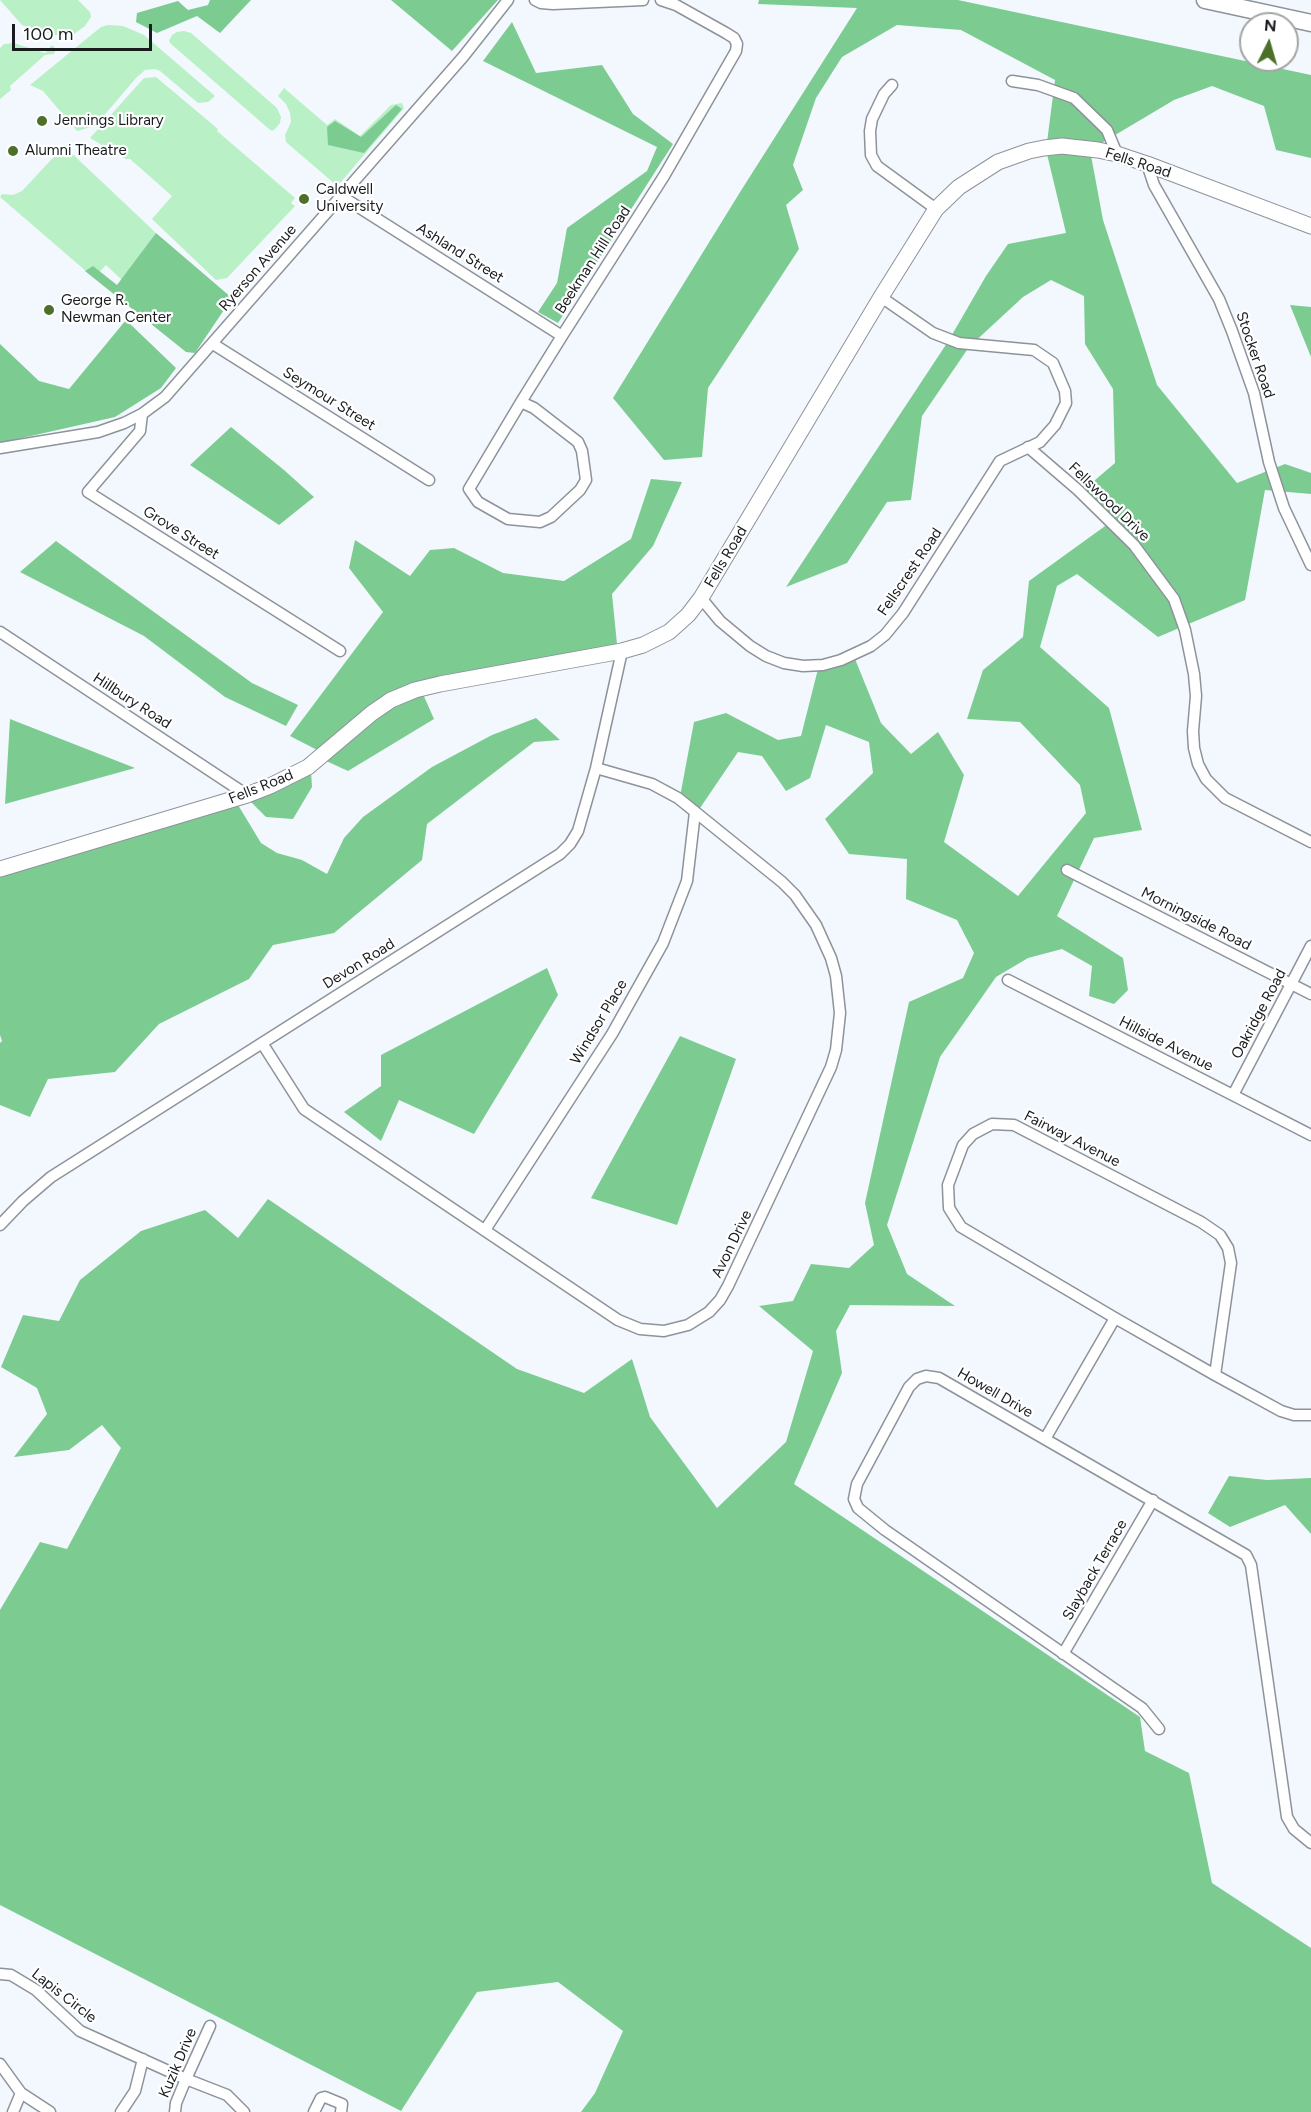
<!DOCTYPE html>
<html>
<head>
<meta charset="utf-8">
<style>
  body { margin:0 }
  #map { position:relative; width:1311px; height:2112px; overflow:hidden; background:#f2f8fe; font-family:Figtree,sans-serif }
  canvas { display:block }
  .north { position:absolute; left:1239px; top:12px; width:60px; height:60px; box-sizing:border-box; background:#fff; border:2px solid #a3a4a5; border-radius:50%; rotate:5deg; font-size:16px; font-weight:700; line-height:24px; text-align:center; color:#191c1f }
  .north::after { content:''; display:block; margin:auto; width:21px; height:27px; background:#4c7029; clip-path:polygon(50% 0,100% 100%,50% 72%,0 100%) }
  .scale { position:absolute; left:12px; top:24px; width:140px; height:27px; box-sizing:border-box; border:3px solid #191c1f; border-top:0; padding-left:8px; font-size:18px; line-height:21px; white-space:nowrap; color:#191c1f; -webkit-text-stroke:4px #fff; paint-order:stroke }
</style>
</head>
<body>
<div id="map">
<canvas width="1311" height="2112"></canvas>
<div class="north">N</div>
<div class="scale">100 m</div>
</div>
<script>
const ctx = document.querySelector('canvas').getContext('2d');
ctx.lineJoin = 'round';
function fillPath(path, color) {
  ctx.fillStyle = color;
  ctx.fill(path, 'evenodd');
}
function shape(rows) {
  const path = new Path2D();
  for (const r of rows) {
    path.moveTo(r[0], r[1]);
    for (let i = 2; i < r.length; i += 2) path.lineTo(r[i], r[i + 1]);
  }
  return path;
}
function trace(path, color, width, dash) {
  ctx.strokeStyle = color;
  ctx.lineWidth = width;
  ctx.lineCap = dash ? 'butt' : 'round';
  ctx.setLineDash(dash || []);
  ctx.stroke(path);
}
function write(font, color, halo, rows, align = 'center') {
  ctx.font = font + ' Figtree,sans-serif';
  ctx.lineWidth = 4.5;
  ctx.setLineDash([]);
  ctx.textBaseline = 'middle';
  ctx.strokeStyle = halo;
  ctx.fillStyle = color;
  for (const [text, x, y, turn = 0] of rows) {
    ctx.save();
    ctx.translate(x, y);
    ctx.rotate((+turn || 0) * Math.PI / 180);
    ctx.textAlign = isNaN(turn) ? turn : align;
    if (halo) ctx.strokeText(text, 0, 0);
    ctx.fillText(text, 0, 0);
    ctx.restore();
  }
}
fillPath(shape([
  [0,0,78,0,90,12,91,17,85,26,74,34,55,35,22,25],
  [108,25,123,26,144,35,215,96,208,102,198,103,160,71,155,69,145,70,136,78,95,126,77,131,43,91,30,85,101,27],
  [184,31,191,33,277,108,281,117,280,123,275,129,272,131,269,129,171,44,169,41,172,35,177,32],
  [14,43,45,53,52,45,56,49,54,54,45,55,10,86,11,90,0,99,0,48,4,44],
  [156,77,218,129,217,131,295,198,291,203,295,206,227,278,216,280,152,219,172,196,130,159,126,159,90,138,144,78],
  [284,88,327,125,335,119,360,136,391,105,402,103,404,108,341,182,335,184,286,142,285,135,291,122,290,113,286,104,278,96],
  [64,146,156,233,122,280,106,265,94,278,0,197,2,194,13,195,22,191]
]), '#b9f0c5');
fillPath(shape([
  [210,0,251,0,220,33,197,16,157,33,136,22,137,13,178,1,188,10,208,5],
  [391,0,498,0,452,51],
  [759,0,958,0,1311,75,1311,158,1276,150,1264,106,1212,86,1174,100,1090,150,1103,220,1157,385,1237,483,1285,464,1311,473,1311,494,1265,490,1245,600,1158,637,1077,574,1057,586,1040,647,1109,708,1142,830,1094,838,1057,916,1123,958,1128,990,1114,1004,1089,996,1092,966,1062,949,1028,958,996,977,940,1057,887,1225,907,1274,955,1306,850,1305,836,1331,842,1373,794,1484,1140,1717,1145,1751,1189,1773,1212,1883,1311,1948,1311,2112,581,2112,595,2093,623,2031,558,1982,477,1992,401,2111,0,1905,0,1610,40,1542,67,1549,121,1448,102,1425,69,1450,14,1457,47,1414,37,1388,1,1367,23,1315,59,1321,80,1280,141,1231,205,1210,238,1238,268,1199,517,1369,584,1393,632,1359,650,1417,717,1508,786,1442,813,1351,759,1306,793,1301,811,1264,849,1268,874,1245,865,1203,909,1002,963,978,974,953,957,920,906,899,907,859,849,854,825,819,873,773,869,742,826,725,810,778,786,791,762,756,738,752,696,814,679,802,694,722,726,713,778,740,801,736,818,669,855,659,881,723,911,754,938,732,964,775,944,842,1018,896,1086,813,1080,785,1020,722,967,719,983,670,1023,637,1029,581,1112,521,1081,492,1115,463,1113,389,1085,344,1084,296,1051,280,1023,297,969,347,922,416,911,500,887,502,847,563,786,587,949,340,986,276,1008,244,1066,233,1046,150,1055,80,961,30,897,25,842,57,816,98,793,165,803,190,786,205,799,249,708,388,702,457,664,460,613,398,742,189,857,8,758,4],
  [512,22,536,73,602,65,633,114,673,144,558,323,538,312,557,283,567,228,647,171,657,147,483,61],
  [396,105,402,109,364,153,328,145,327,127,335,121,361,137],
  [156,233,232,298,195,353,186,352,85,271,93,266,117,285],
  [1290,305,1311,307,1311,357],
  [126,320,176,368,161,388,115,417,0,443,0,344,39,381,69,389],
  [231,427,284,470,314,497,279,525,190,465],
  [651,479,682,482,653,546,612,594,617,644,438,678,321,752,290,736,383,612,349,568,355,540,410,576,430,550,454,548,503,573,564,581,631,539],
  [56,541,252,683,298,705,286,726,225,697,144,636,20,572],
  [423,694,434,719,348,771,324,760,392,706],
  [536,718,560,740,534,742,427,824,422,860,334,933,273,945,249,979,159,1024,115,1072,48,1079,30,1117,0,1105,0,1043,2,1041,0,1035,0,872,235,800,261,843,277,853,302,860,327,874,344,838,363,817,432,767,492,735],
  [10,719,135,768,5,804],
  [311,771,312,787,293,819,266,817,248,799],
  [547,968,558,995,474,1134,399,1100,381,1141,344,1112,381,1086,381,1055],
  [680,1036,736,1059,677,1225,591,1198],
  [1229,1476,1267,1480,1311,1478,1311,1534,1285,1505,1230,1527,1208,1513]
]), '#7ccc92');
const street = shape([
  [535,0,541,3,553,4,643,0],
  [1012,81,1038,85,1074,98,1107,130,1117,154],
  [892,85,884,94,872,119,870,131,871,155,877,166,936,209],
  [1147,164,1154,185,1219,299,1232,331,1254,393,1269,462,1284,508,1311,565],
  [341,196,562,336],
  [213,344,429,480],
  [521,402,534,408,578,442,582,451,586,480,580,490,551,517,540,522,508,519,478,502,469,489,521,402,562,336,664,176,736,51,737,44,734,38,726,33,676,5,661,0],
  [142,414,140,431,88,492,340,651],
  [1028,447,1078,490,1134,545,1174,599,1185,630,1194,674,1196,696,1193,731,1194,748,1198,764,1206,779,1225,798,1311,842],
  [0,448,98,432,124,423,142,414,165,397,463,57,508,0],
  [701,598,720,621,750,646,766,656,784,663,803,666,823,665,841,660,871,646,885,635,903,613,1000,461,1040,442,1055,425,1066,403,1065,391,1053,363,1034,350,959,343,933,333,881,297],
  [0,632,247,795],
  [1067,870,1311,994],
  [1008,980,1311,1135],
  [262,1043,304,1109,618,1320,640,1329,664,1331,688,1325,709,1312,720,1300,728,1286,831,1067,836,1050,840,1013,836,976,831,958,816,925,795,895,782,882,678,798,652,784,596,768],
  [1233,1095,1311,946],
  [0,1225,23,1201,51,1177,560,854,570,844,578,831,596,768,622,651],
  [485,1230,612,1034,663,943,687,881,695,812],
  [1215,1375,1231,1263,1228,1248,1220,1235,1201,1222,1014,1125,992,1124,973,1134,963,1145,948,1185,949,1208,961,1227,1115,1318,1215,1375,1281,1411,1294,1415,1311,1415],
  [1045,1439,1115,1318],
  [1063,1654,1153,1500],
  [1159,1729,1142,1708,885,1530,858,1508,854,1499,857,1484,909,1387,917,1379,926,1376,939,1378,1246,1555,1251,1565,1287,1817,1294,1829,1311,1843],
  [0,1974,11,1975,36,1990,80,2031,186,2079,227,2095,244,2112],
  [0,2064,21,2093,50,2112],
  [13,2112,21,2093],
  [121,2112,135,2091,143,2059],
  [175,2112,176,2103,186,2079,210,2026],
  [314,2112,321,2098,325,2097,342,2104,341,2112]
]);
const secondary = shape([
  [0,869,247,795,270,786,308,767,372,713,391,700,415,690,440,684,622,651,643,645,669,632,688,615,701,598,881,297,936,209,959,187,998,162,1029,151,1044,148,1062,146,1098,150,1117,154,1147,164,1311,226]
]);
const primary = shape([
  [1205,0,1311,23]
]);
trace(street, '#8d939a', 13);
trace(secondary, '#8d939a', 17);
trace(primary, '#8d939a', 19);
trace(street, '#fff', 10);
trace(secondary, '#fff', 15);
trace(primary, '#fff', 16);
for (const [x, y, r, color] of [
  [42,121,6,"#4c7029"],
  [13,151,6,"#4c7029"],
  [304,199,6,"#4c7029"],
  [49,310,6,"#4c7029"]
]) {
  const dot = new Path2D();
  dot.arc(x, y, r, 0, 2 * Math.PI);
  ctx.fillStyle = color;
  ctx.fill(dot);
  trace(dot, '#fff', 2);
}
write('15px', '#191c1f', '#fff', [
  ["Jennings Library",54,121],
  ["Alumni Theatre",25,151],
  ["Caldwell",316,190],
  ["University",316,207],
  ["George R.",61,301],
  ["Newman Center",61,318]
], 'left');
write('15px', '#191c1f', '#fff', [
  ["Fells Road",1138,163,18],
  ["Ashland Street",460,253,32],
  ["Beekman Hill Road",593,260,-57],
  ["Ryerson Avenue",258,268,-49],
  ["Stocker Road",1255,355,71],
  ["Seymour Street",329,399,32],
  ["Fellswood Drive",1109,502,44],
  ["Grove Street",181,533,32],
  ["Fells Road",726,557,-59],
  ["Fellscrest Road",910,572,-56],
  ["Hillbury Road",132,701,33],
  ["Fells Road",261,787,-22],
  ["Morningside Road",1196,919,27],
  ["Devon Road",359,964,-32],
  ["Oakridge Road",1259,1014,-62],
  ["Windsor Place",599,1022,-59],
  ["Hillside Avenue",1166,1044,27],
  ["Fairway Avenue",1072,1139,27],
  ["Avon Drive",732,1244,-64],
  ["Howell Drive",995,1393,30],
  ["Slayback Terrace",1095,1570,-60],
  ["Lapis Circle",64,1996,38],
  ["Kuzik Drive",178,2063,-67]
]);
</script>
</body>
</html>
